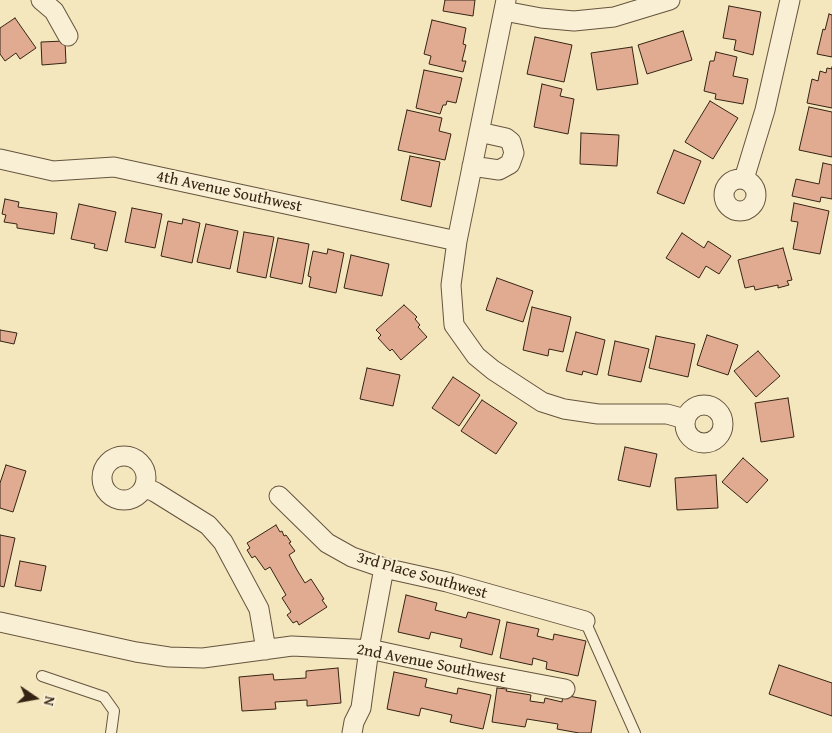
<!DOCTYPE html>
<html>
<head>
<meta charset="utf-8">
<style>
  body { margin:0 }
  #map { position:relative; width:832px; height:733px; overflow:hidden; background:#f4e6bd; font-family:"Gentium Book Plus",serif }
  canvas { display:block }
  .north { position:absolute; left:10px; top:673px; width:50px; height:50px; -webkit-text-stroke:4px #f8efd4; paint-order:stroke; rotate:102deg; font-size:14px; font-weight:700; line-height:20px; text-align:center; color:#352413 }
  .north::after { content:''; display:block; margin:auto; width:18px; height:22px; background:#352413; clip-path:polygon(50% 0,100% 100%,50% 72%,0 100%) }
</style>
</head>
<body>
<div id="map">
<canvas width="832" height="733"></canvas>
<div class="north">N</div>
</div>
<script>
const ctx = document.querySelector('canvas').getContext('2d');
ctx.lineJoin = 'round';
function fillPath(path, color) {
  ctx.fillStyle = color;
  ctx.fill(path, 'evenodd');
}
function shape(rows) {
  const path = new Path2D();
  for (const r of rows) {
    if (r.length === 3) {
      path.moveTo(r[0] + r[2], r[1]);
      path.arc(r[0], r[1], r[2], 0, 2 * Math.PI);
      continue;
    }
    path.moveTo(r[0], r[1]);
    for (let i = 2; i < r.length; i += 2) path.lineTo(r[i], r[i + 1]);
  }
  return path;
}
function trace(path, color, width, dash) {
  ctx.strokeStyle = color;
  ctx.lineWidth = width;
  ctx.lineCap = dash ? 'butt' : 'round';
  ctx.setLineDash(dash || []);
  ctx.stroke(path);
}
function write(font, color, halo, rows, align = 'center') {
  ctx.font = font + ' "Gentium Book Plus",serif';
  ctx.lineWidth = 4;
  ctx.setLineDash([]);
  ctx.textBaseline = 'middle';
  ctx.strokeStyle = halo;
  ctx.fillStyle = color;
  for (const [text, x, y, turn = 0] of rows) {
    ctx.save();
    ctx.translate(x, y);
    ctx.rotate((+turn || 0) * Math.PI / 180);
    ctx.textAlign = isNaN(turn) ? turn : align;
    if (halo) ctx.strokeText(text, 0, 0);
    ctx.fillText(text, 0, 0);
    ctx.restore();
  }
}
const building = shape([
  [445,0,475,0,473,16,443,11,445,0],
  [729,6,761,12,753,55,734,50,736,40,723,38,729,6],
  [829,14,832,15,832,57,817,54,823,29,825,30,829,14],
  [15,18,36,48,20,59,16,53,5,61,0,54,0,28,15,18],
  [432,20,466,28,463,44,466,45,462,61,466,61,463,72,429,64,431,56,424,54,432,20],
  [683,31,692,60,647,74,638,45,683,31],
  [535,37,572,45,564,82,527,74,535,37],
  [65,41,66,63,42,65,41,42,65,41],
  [632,47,638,84,597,90,591,53,632,47],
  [716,52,737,57,733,76,748,79,743,104,715,99,716,94,704,91,710,61,714,61,716,52],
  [832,67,832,108,807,103,812,79,818,81,820,71,826,73,827,68,832,69,832,67],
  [424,70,462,78,456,103,447,101,446,105,443,105,440,114,416,108,424,70],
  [542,84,562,89,560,96,574,99,568,134,534,127,542,84],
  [710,101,738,118,713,159,685,142,710,101],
  [809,107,832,112,832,157,799,150,809,107],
  [407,110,442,118,439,131,451,134,445,160,398,150,407,110],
  [581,133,619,135,617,166,580,164,581,133],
  [674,150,701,161,684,204,657,193,674,150],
  [410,156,440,162,431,207,401,200,410,156],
  [823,163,832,165,832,199,821,197,820,202,792,196,796,179,819,184,823,163],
  [5,199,19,202,18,207,57,213,54,234,17,228,17,224,4,222,6,215,2,214,5,199],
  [794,203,829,211,820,254,793,249,798,222,791,221,794,203],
  [79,204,116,212,107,251,94,248,95,244,71,239,79,204],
  [132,208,162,214,155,248,125,242,132,208],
  [183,219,200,223,192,263,161,256,168,221,182,224,183,219],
  [206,224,238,231,230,269,197,262,206,224],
  [244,232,274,237,266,278,237,272,244,232],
  [682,233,704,248,708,241,731,256,719,274,706,266,699,278,666,258,682,233],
  [278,238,309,244,302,284,270,277,278,238],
  [783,248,792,280,787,281,789,285,778,288,778,285,755,290,754,286,745,288,738,260,783,248],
  [328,249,344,253,336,293,309,287,311,277,308,276,313,251,327,254,328,249],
  [351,255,389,264,382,296,344,288,351,255],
  [497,278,533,291,523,322,486,310,497,278],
  [404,305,417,317,415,319,420,325,418,327,427,337,401,360,392,349,390,351,378,338,381,335,376,330,404,305],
  [532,307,571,317,563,352,549,349,548,356,523,350,532,307],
  [0,330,17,333,14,344,0,341,0,330],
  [576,332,605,340,597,375,583,371,582,375,566,371,576,332],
  [707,335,738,345,728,375,697,365,707,335],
  [656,336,695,344,688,377,649,368,656,336],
  [615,341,649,349,641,382,608,375,615,341],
  [758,351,780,376,756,397,734,371,758,351],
  [367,368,400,375,393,406,360,399,367,368],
  [453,377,480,395,459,426,432,408,453,377],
  [788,398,794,437,761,442,755,403,788,398],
  [482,400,517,423,496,454,461,431,482,400],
  [625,447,657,454,650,487,618,480,625,447],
  [743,458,768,480,747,503,722,482,743,458],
  [6,465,26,471,13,512,0,508,0,483,6,465],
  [716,475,718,508,677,510,675,478,716,475],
  [276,525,280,532,282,531,284,536,286,535,291,542,289,543,295,551,289,555,297,570,305,583,311,579,324,599,322,600,327,607,299,625,297,621,293,623,287,615,291,612,282,598,286,595,270,567,265,570,255,556,252,558,247,550,250,548,247,543,276,525],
  [0,535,15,538,4,587,0,586,0,535],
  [20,561,46,566,41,591,15,586,20,561],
  [406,595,437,603,435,610,466,618,468,612,500,620,492,655,460,647,462,639,431,632,429,639,398,632,406,595],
  [507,622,539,629,537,636,553,640,554,634,586,641,578,676,546,669,547,662,533,658,532,665,500,658,507,622],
  [779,665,832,683,832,716,769,694,779,665],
  [338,668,341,703,307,706,307,700,275,702,276,709,242,711,239,677,273,674,274,680,306,678,306,671,338,668],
  [394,672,427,679,425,687,457,694,458,688,491,695,483,729,450,722,452,715,421,708,419,716,387,709,394,672],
  [497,688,507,689,506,691,531,695,530,701,544,703,545,698,562,702,563,695,596,701,591,733,579,733,557,729,558,724,527,719,525,727,492,722,497,688]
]);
fillPath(building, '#e1ab92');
trace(building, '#352413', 1);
const service = shape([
  [585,621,635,733],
  [42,676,104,697,114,711,111,733]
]);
const minor = shape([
  [41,0,54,11,68,36],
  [506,0,457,241,451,285,454,325,476,356,493,370,542,402,564,409,598,414,667,414,685,419],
  [504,11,541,18,574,21,614,17,670,0],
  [0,159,53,171,114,167,457,241],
  [472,166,499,170,510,164,514,153,511,142,506,138,479,132],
  [744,179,765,110,790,0],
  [740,195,16],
  [704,424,19],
  [124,478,22],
  [144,487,155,492,208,525,223,542,259,609,266,650],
  [279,496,327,543,352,557,384,568,447,582,585,621],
  [0,622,136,652,169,657,203,658,292,646,374,650,475,672,565,689],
  [352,733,354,722,361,708,369,649,384,568]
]);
trace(service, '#65543e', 12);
trace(minor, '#65543e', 21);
trace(service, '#f8efd4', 10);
trace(minor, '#f8efd4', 19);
write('16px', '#352413', '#f8efd4', [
  ["4th Avenue Southwest",229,192,12],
  ["3rd Place Southwest",422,576,16],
  ["2nd Avenue Southwest",431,664,11]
]);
</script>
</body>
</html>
